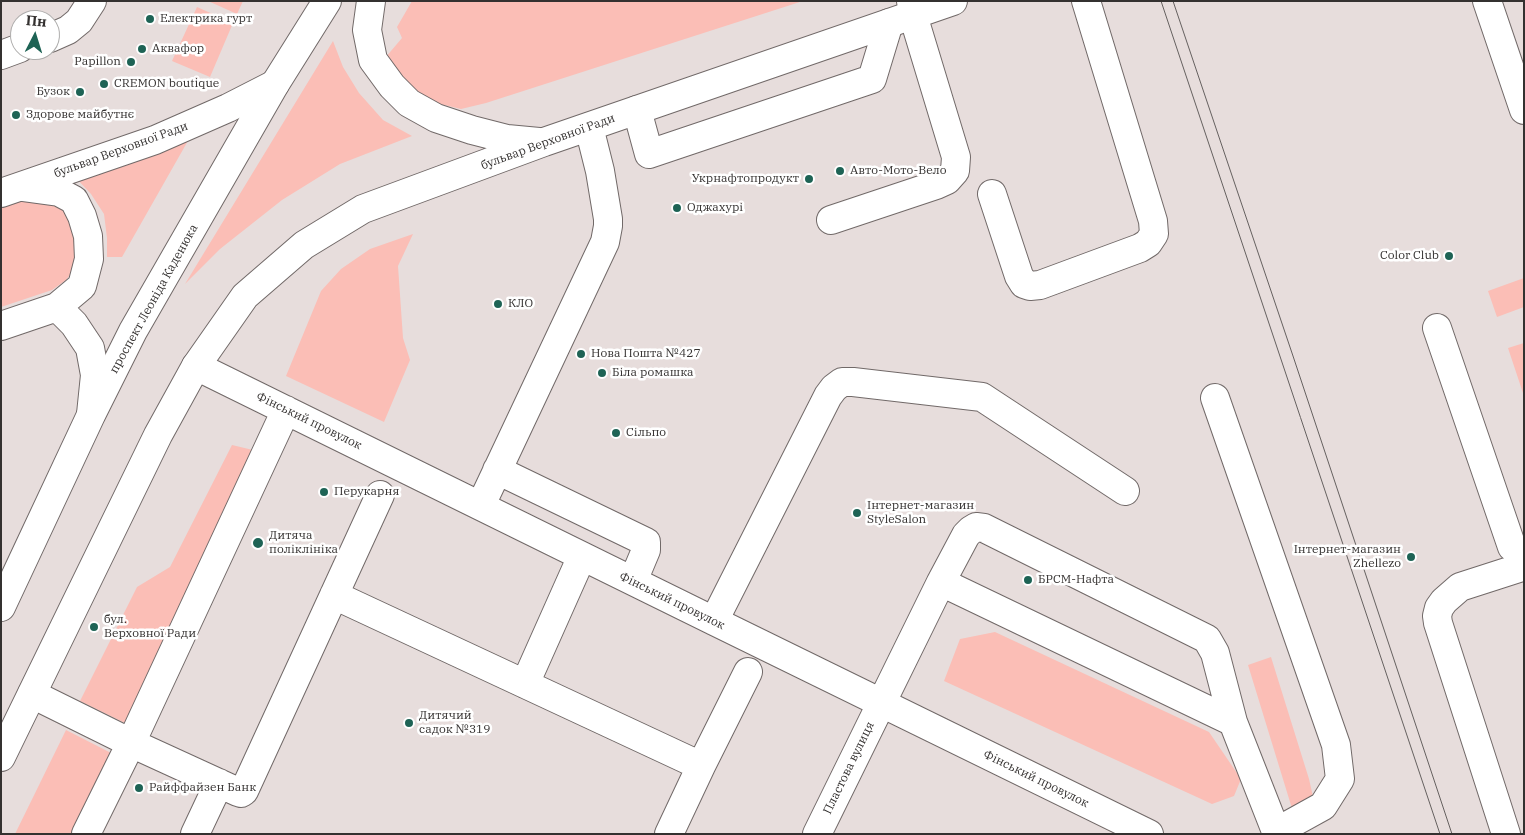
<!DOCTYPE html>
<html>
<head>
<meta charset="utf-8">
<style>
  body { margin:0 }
  #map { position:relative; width:1525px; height:835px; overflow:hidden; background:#e7dddc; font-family:"IBM Plex Serif",serif }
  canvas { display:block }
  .frame { position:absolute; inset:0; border:2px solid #343130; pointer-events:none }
  .north { position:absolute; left:10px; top:10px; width:50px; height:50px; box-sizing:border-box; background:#fff; border:1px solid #aeadac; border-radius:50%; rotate:5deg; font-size:14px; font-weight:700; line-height:20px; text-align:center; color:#343130 }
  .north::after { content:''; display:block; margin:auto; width:18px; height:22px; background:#1e6355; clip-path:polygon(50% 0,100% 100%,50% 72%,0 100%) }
</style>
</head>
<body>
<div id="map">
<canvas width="1525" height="835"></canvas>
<div class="frame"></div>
<div class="north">Пн</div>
</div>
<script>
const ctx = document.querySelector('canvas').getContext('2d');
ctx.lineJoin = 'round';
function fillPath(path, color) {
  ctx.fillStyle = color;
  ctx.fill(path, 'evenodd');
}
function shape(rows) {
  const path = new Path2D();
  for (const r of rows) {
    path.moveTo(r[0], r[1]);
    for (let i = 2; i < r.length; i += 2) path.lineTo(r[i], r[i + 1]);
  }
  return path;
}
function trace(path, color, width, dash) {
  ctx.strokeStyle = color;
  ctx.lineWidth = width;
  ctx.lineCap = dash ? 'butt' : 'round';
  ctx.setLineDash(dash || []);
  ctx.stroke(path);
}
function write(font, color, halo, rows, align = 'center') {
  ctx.font = font + ' "IBM Plex Serif",serif';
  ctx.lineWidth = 5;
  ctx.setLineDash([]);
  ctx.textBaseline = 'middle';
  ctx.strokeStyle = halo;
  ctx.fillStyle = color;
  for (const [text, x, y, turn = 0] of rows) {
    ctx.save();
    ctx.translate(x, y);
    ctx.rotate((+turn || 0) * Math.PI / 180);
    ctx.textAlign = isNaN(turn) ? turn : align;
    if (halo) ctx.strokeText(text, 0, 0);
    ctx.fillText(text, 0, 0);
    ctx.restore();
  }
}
fillPath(shape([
  [208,1,243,1,237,14],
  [412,1,803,1,486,103,461,109,432,102,417,93,401,80,385,58,402,38,397,27],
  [197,7,233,23,210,77,172,61],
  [333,41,343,67,359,93,383,120,412,136,340,164,282,200,220,249,185,284],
  [189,139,122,257,107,257,107,238,104,214,91,194,75,177],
  [49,198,74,219,76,267,66,280,52,290,1,307,1,201],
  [413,234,398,266,403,338,410,360,384,422,286,376,321,291,341,269,370,249],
  [1524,278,1524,307,1497,317,1488,291],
  [1524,343,1524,396,1508,348],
  [232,445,257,451,129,725,80,701,137,587,170,567],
  [995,632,1209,732,1241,779,1234,796,1212,804,944,681,960,639],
  [1271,657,1309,779,1314,801,1294,815,1248,665],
  [66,730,115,755,75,834,15,834]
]), '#fbbeb6');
const minor = shape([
  [1487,1,1524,110],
  [50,38,68,30,79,21,92,1],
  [1,55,20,48],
  [637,110,649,154,872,79,889,23],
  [22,187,59,192,74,200,82,216,88,236,89,259,82,286,57,307],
  [1,193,155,140,228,108,275,84],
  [992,194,1019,276,1024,284,1030,286,1040,285,1140,248,1148,243,1154,234,1153,221,1086,1],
  [831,220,936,185,947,180,955,171,956,157,913,15,911,1],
  [1,326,57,307,74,324,90,348,95,375,91,414],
  [1437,328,1512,547],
  [196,366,714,621,1149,834],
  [1215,398,1336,745,1340,779,1323,806,1276,832],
  [286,410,131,743,238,792,241,793,244,791,380,495],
  [497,470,646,542,646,550,633,581],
  [481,505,605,242,608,226,608,219,600,171,589,127],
  [941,582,1233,722],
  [334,595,701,766],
  [714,621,828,396,834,388,842,382,853,382,982,397,1125,491],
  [525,684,582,556],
  [32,694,131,743,86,834],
  [195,834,219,783],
  [669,834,701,766,748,672],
  [817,834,941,582,966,535,971,530,976,527,984,528,1207,639,1215,653,1233,722,1277,834],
  [1506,834,1438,623,1437,616,1439,608,1444,601,1460,587,1519,568]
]);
const highway = shape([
  [371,1,367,30,373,60,392,86,409,103,436,118,472,130,507,139,539,142],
  [1,607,91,415,133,331,275,84,327,1],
  [1,757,158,435,196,366,245,296,304,245,363,209,544,142,953,1]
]);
trace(minor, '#716968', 30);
trace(highway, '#716968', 30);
trace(minor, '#fff', 28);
trace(highway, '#fff', 28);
trace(shape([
  [1161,1,1440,834],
  [1173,1,1293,356,1452,834]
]), '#65605f', 1);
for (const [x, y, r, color] of [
  [150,19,5,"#1e6355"],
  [142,49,5,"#1e6355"],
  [131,62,5,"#1e6355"],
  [104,84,5,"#1e6355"],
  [80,92,5,"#1e6355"],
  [16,115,5,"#1e6355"],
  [840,171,5,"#1e6355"],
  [809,179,5,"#1e6355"],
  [677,208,5,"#1e6355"],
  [1449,256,5,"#1e6355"],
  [498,304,5,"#1e6355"],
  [581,354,5,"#1e6355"],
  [602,373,5,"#1e6355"],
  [616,433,5,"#1e6355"],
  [324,492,5,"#1e6355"],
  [857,513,5,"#1e6355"],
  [258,543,6,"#1e6355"],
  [1411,557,5,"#1e6355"],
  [1028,580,5,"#1e6355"],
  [94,627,5,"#1e6355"],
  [409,723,5,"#1e6355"],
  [139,788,5,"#1e6355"]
]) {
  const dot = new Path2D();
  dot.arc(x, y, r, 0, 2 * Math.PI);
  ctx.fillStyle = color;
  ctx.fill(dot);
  trace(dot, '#fff', 2);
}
write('12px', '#343130', '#fff', [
  ["Електрика гурт",160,19],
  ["Аквафор",152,49],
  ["Papillon",121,62,"right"],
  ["CREMON boutique",114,84],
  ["Бузок",70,92,"right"],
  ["Здорове майбутнє",26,115],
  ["Авто-Мото-Вело",850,171],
  ["Укрнафтопродукт",799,179,"right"],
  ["Оджахурі",687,208],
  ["Color Club",1439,256,"right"],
  ["КЛО",508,304],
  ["Нова Пошта №427",591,354],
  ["Біла ромашка",612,373],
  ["Сільпо",626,433],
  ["Перукарня",334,492],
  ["Інтернет-магазин",867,506],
  ["StyleSalon",867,520],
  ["Дитяча",269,536],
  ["поліклініка",269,550],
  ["Інтернет-магазин",1401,550,"right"],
  ["Zhellezo",1401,564,"right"],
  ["БРСМ-Нафта",1038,580],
  ["бул.",104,620],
  ["Верховної Ради",104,634],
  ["Дитячий",419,716],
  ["садок №319",419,730],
  ["Райффайзен Банк",149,788]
], 'left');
write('12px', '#343130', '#fff', [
  ["бульвар Верховної Ради",548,142,-20],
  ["бульвар Верховної Ради",121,150,-20],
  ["проспект Леоніда Каденюка",154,299,-61],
  ["Фінський провулок",309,421,26],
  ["Фінський провулок",672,601,26],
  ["Пластова вулиця",849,768,-64],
  ["Фінський провулок",1036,779,26]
]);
</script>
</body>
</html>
